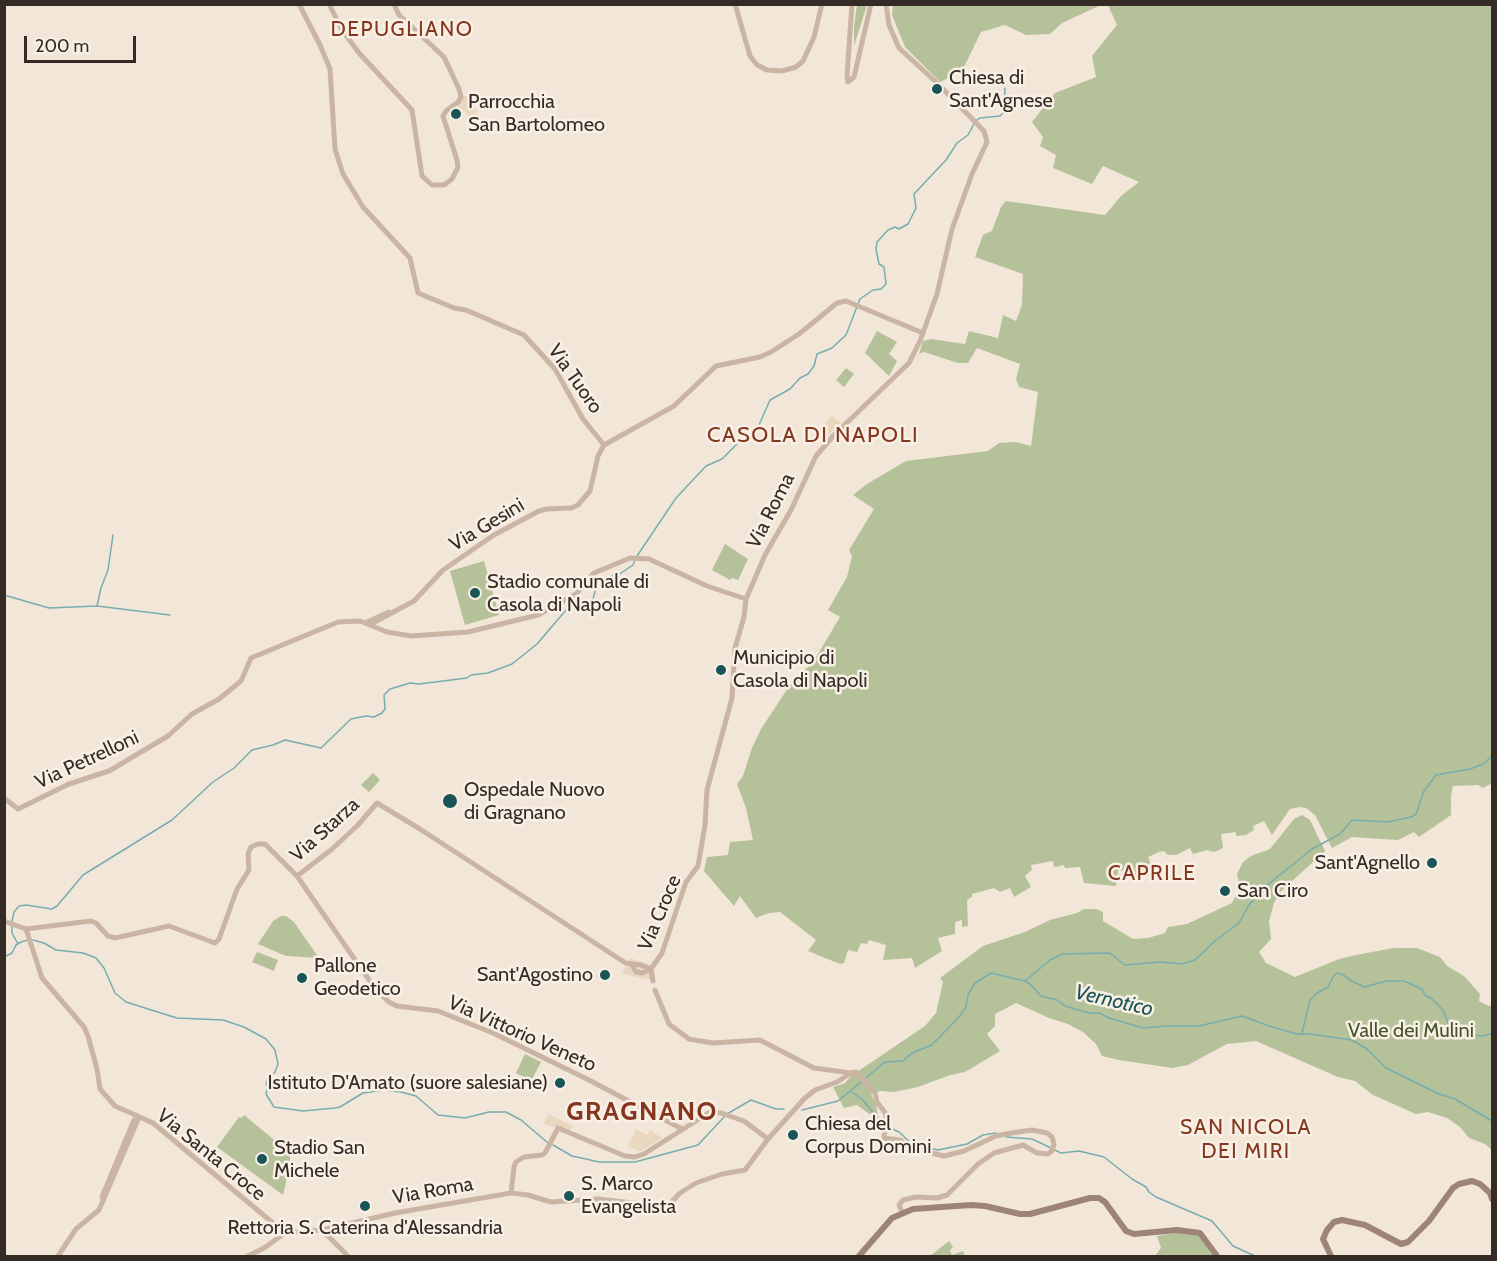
<!DOCTYPE html>
<html>
<head>
<meta charset="utf-8">
<style>
  body { margin:0 }
  #map { position:relative; width:1497px; height:1261px; overflow:hidden; background:#f2e6d9; font-family:Cabin,sans-serif }
  canvas { display:block }
  .frame { position:absolute; inset:0; border:6px solid #352b26; pointer-events:none }
  .scale { position:absolute; left:24px; top:36px; width:112px; height:27px; box-sizing:border-box; border:3px solid #352b26; border-top:0; padding-left:8px; font-size:18px; line-height:21px; white-space:nowrap; color:#352b26; -webkit-text-stroke:4px #f9f0e5; paint-order:stroke }
</style>
</head>
<body>
<div id="map">
<canvas width="1497" height="1261"></canvas>
<div class="frame"></div>
<div class="scale">200 m</div>
</div>
<script>
const ctx = document.querySelector('canvas').getContext('2d');
ctx.lineJoin = 'round';
function fillPath(path, color) {
  ctx.fillStyle = color;
  ctx.fill(path, 'evenodd');
}
function shape(rows) {
  const path = new Path2D();
  for (const r of rows) {
    path.moveTo(r[0], r[1]);
    for (let i = 2; i < r.length; i += 2) path.lineTo(r[i], r[i + 1]);
  }
  return path;
}
function trace(path, color, width, dash) {
  ctx.strokeStyle = color;
  ctx.lineWidth = width;
  ctx.lineCap = dash ? 'butt' : 'round';
  ctx.setLineDash(dash || []);
  ctx.stroke(path);
}
function write(font, color, halo, rows, align = 'center') {
  ctx.font = font + ' Cabin,sans-serif';
  ctx.lineWidth = 5;
  ctx.setLineDash([]);
  ctx.textBaseline = 'middle';
  ctx.strokeStyle = halo;
  ctx.fillStyle = color;
  for (const [text, x, y, turn = 0] of rows) {
    ctx.save();
    ctx.translate(x, y);
    ctx.rotate((+turn || 0) * Math.PI / 180);
    ctx.textAlign = isNaN(turn) ? turn : align;
    if (halo) ctx.strokeText(text, 0, 0);
    ctx.fillText(text, 0, 0);
    ctx.restore();
  }
}
fillPath(shape([
  [857,5,867,5,854,46,854,26],
  [893,5,893,4,1101,5,1062,23,1050,34,1026,35,1005,25,981,32,962,71,940,82,905,47,892,15],
  [1108,5,1492,5,1492,783,1483,788,1478,785,1453,786,1451,795,1451,815,1419,837,1414,832,1398,840,1352,837,1332,848,1315,815,1306,808,1300,807,1290,809,1272,835,1264,821,1253,826,1254,830,1246,835,1236,836,1236,832,1221,834,1223,848,1214,852,1207,850,1193,854,1190,848,1176,855,1168,855,1164,851,1159,852,1148,857,1156,877,1151,877,1142,873,1130,876,1129,872,1118,870,1116,886,1084,883,1080,867,1065,868,1064,865,1054,867,1053,861,1031,865,1032,870,1025,876,1031,887,1014,897,1010,888,1000,892,994,888,972,894,972,897,967,900,968,926,962,927,962,920,955,922,955,934,938,938,942,951,915,968,912,958,883,960,886,945,869,940,867,944,861,943,857,952,848,950,844,963,840,964,808,951,816,940,780,912,769,913,756,918,740,896,734,906,704,871,707,857,728,855,730,842,753,840,746,808,737,784,743,776,752,748,761,729,796,676,812,664,840,617,828,610,847,577,852,556,849,550,874,509,853,495,867,484,906,461,988,451,999,443,1016,442,1031,446,1038,392,1019,387,1016,379,1020,364,977,348,968,363,958,363,924,352,919,354,923,341,931,339,965,344,969,331,998,338,1003,315,1016,321,1022,305,1023,274,975,257,983,235,992,231,1001,207,1006,201,1105,215,1121,196,1139,182,1103,166,1092,184,1053,168,1056,155,1040,146,1043,137,1032,122,1055,93,1096,77,1092,56,1117,25],
  [877,331,897,342,889,354,897,361,889,376,865,353],
  [846,368,854,374,844,387,836,380],
  [725,544,748,559,738,580,732,578,730,580,712,570],
  [484,561,499,615,465,625,450,571],
  [373,773,380,780,369,792,361,785],
  [1302,815,1310,820,1325,851,1280,892,1274,903,1269,921,1271,939,1259,952,1266,963,1295,977,1339,959,1356,955,1394,948,1417,948,1440,957,1447,966,1464,976,1480,994,1479,1001,1489,1006,1492,1005,1492,1150,1485,1144,1469,1138,1460,1127,1447,1118,1428,1112,1416,1114,1373,1095,1355,1081,1338,1077,1256,1041,1227,1044,1188,1065,1172,1068,1119,1060,1102,1056,1096,1044,1083,1032,1068,1024,1049,1018,1016,1003,995,1014,995,1026,987,1034,1000,1051,965,1072,950,1075,918,1087,894,1092,880,1091,871,1094,876,1104,879,1121,857,1105,844,1108,833,1087,845,1083,851,1076,925,1026,936,1013,943,982,940,978,983,946,1025,932,1050,920,1077,913,1084,909,1096,909,1103,912,1103,921,1133,939,1148,938,1165,933,1168,927,1187,924,1232,903,1240,888,1237,874,1243,862,1251,856,1270,849,1294,819],
  [281,916,286,916,294,922,319,958,286,956,258,944,273,921],
  [257,952,278,960,274,971,252,962],
  [525,1054,541,1062,531,1081,516,1073],
  [244,1115,290,1153,290,1165,283,1195,217,1147,239,1117,242,1118],
  [1183,1232,1200,1236,1213,1256,1155,1256,1161,1248,1157,1236],
  [949,1241,953,1247,950,1250,952,1255,963,1251,965,1256,930,1256]
]), '#b4c199');
fillPath(shape([
  [470,95,472,99,475,99,474,107,478,111,475,123,463,110,455,104,461,97],
  [832,416,841,423,825,438,812,439],
  [630,958,651,965,653,980,622,974],
  [548,1114,573,1126,569,1132,544,1124],
  [636,1129,647,1135,650,1130,662,1138,642,1151,638,1151,628,1146]
]), '#ead7bf');
trace(shape([
  [977,120,980,118,1000,116,1004,112,1005,88],
  [637,556,676,498,706,466,722,459,737,444,756,432,770,400,790,389,800,378,808,374,814,366,817,354,832,348,846,335,860,299,873,290,881,289,886,284,884,267,879,264,876,249,877,242,888,230,895,227,899,229,908,224,916,208,914,194,946,160,957,143,968,135,974,124],
  [4,595,49,608,97,606,170,615],
  [97,606,101,588,108,570,113,535],
  [12,921,14,912,19,906,26,905,52,909,57,906,83,875,172,820,213,782,234,768,252,750,273,745,285,740,321,748,351,719,366,716,374,717,382,713,385,709,384,695,390,689,410,683,419,684,467,678,471,675,488,673,512,664,537,644,566,610,579,602,588,608,591,606,598,581,621,573,633,565,635,560],
  [12,926,12,933,18,944],
  [33,940,44,943,56,950,83,953,96,958,104,968,115,993,126,1002,177,1018,223,1020,244,1027,266,1039,275,1050,278,1064,275,1072,267,1080,266,1084,268,1087,266,1094,274,1107,303,1111,335,1108,340,1107,363,1093,384,1090,401,1092,416,1096,438,1115,465,1118,489,1112,506,1112,521,1120,548,1143],
  [4,957,12,953,16,945,21,942,28,940],
  [1025,981,1050,960,1062,954,1110,953,1125,965,1161,962,1182,964,1195,960,1216,940,1239,923,1249,905,1266,886,1312,849,1340,834,1352,820,1388,822,1411,817,1416,814,1424,791,1436,775,1470,769,1483,764,1492,756],
  [1302,1033,1310,1000,1317,993,1328,987,1333,977,1337,973,1344,975,1348,979,1364,987,1387,981,1404,981,1422,989,1425,995,1432,999,1443,1010,1449,1025,1453,1028,1461,1033,1471,1035,1484,1036,1492,1033],
  [852,1092,863,1100,883,1125],
  [802,1110,838,1101,885,1062,903,1061,912,1053,932,1045,959,1017,966,1007,968,995,975,983,991,973,1025,981,1030,984,1041,996,1057,1000,1065,1006,1089,1013,1099,1013,1109,1018,1143,1028,1166,1026,1199,1026,1242,1016,1272,1027,1297,1034,1310,1034,1352,1040,1367,1049,1386,1068,1439,1094,1455,1099,1492,1121],
  [727,1114,751,1100,776,1109,784,1109],
  [888,1127,899,1132,912,1144,938,1150,967,1144,983,1135,996,1133],
  [1006,1137,1032,1139,1051,1148],
  [553,1145,572,1156,586,1159,599,1162,635,1162,698,1145,724,1117],
  [1055,1150,1061,1153,1079,1151,1104,1157,1132,1179,1146,1187,1149,1192,1156,1197,1212,1221,1233,1246,1255,1256]
]), '#77adaf', 1.5);
trace(shape([
  [299,4,320,45,330,69,335,149,343,174,363,207,410,258,418,293,454,308,466,310,524,335,555,369,583,419,604,445],
  [329,4,342,30,359,53,412,110,422,176,432,185,444,185,452,179,458,167,457,160,443,116,446,111,458,102,461,97,459,89,444,57,399,15,394,4],
  [735,4,750,56,757,65,767,70,782,71,796,67,803,61,814,37,822,4],
  [852,4,847,76,848,82,854,77,871,4],
  [367,622,389,612],
  [371,624,414,601,443,570,494,535,539,511,547,509,571,508,578,505,590,491,598,456,604,445,674,406,716,366,760,357,771,352,799,334,837,303,846,301,923,333],
  [4,798,18,809,69,784,109,771,168,736,192,714,219,699,241,681,251,658,338,622,360,621,387,632,411,636,468,632,538,615,576,594,594,573,630,558,649,559,707,586,746,599],
  [297,876,376,990,389,1002,397,1006,438,1011,493,1033,587,1079,682,1129],
  [4,921,26,929,91,921,96,923,108,936,115,938,169,926,215,943,219,939,237,889,249,870,248,854,251,847,258,844,265,844,297,876,331,850,358,825,377,803,420,829,624,962],
  [26,929,42,978,84,1027,88,1036,97,1069,100,1089,115,1106,153,1123,285,1233],
  [626,963,641,965,651,969,642,973,636,972,631,964],
  [653,981,651,969,662,953,686,882,698,866,705,825,707,790,732,698,735,648,744,617,746,599,765,555,791,510,816,456,834,435,909,363,920,341,937,294,952,229,972,174,987,142,984,131,936,82,899,48,889,25,886,4],
  [655,990,669,1024,689,1039,713,1043,760,1040,814,1068,851,1073,856,1072,875,1093,877,1102,886,1114,884,1138,900,1140,912,1148,944,1156,964,1151,996,1136,1011,1133,1032,1130,1047,1133,1052,1137,1054,1144,1052,1151,1048,1154,1037,1153,1023,1145,994,1153,978,1164,947,1195,937,1198,916,1197,903,1200,899,1205,902,1212],
  [511,1193,514,1167,516,1162,524,1157,542,1155,545,1153,558,1128,625,1156,635,1157,644,1154,710,1112,721,1113,744,1121,768,1139],
  [102,1197,134,1120],
  [322,1230,348,1256],
  [58,1256,76,1229,99,1210,139,1117],
  [248,1256,264,1248,285,1233,322,1230,395,1213,511,1193,528,1195,551,1202,598,1199,667,1207,680,1193,696,1183,722,1174,745,1170,768,1139,804,1099,815,1090,837,1082,851,1073]
]), '#cab5a5', 5);
trace(shape([
  [859,1256,892,1218,913,1209,971,1205,985,1206,1020,1214,1030,1214,1090,1198,1099,1198,1105,1202,1126,1231,1134,1234,1177,1230,1200,1233,1217,1256],
  [1331,1256,1323,1239,1327,1230,1334,1222,1342,1220,1365,1225,1401,1244,1408,1242,1429,1221,1453,1188,1459,1184,1472,1181,1480,1184,1490,1193,1492,1199]
]), '#9d8476', 6);
for (const [x, y, r, color] of [
  [937,89,6,"#1b5457"],
  [456,114,6,"#1b5457"],
  [475,593,6,"#1b5457"],
  [721,670,6,"#1b5457"],
  [450,801,8,"#1b5457"],
  [1432,863,6,"#1b5457"],
  [1225,891,6,"#1b5457"],
  [605,975,6,"#1b5457"],
  [302,978,6,"#1b5457"],
  [560,1083,6,"#1b5457"],
  [793,1135,6,"#1b5457"],
  [262,1159,6,"#1b5457"],
  [569,1196,6,"#1b5457"],
  [365,1206,6,"#1b5457"]
]) {
  const dot = new Path2D();
  dot.arc(x, y, r, 0, 2 * Math.PI);
  ctx.fillStyle = color;
  ctx.fill(dot);
  trace(dot, '#f9f0e5', 2);
}
write('20px', '#352b26', '#f9f0e5', [
  ["Chiesa di",949,78],
  ["Sant'Agnese",949,101],
  ["Parrocchia",468,102],
  ["San Bartolomeo",468,125],
  ["Stadio comunale di",487,582],
  ["Casola di Napoli",487,605],
  ["Municipio di",733,658],
  ["Casola di Napoli",733,681],
  ["Ospedale Nuovo",464,790],
  ["di Gragnano",464,813],
  ["Sant'Agnello",1420,863,"right"],
  ["San Ciro",1237,891],
  ["Pallone",314,966],
  ["Geodetico",314,989],
  ["Sant'Agostino",593,975,"right"],
  ["Istituto D'Amato (suore salesiane)",548,1083,"right"],
  ["Chiesa del",805,1124],
  ["Corpus Domini",805,1147],
  ["Stadio San",274,1148],
  ["Michele",274,1171],
  ["S. Marco",581,1184],
  ["Evangelista",581,1207],
  ["Rettoria S. Caterina d'Alessandria",365,1228,"center"]
], 'left');
write('20px', '#352b26', '#f9f0e5', [
  ["Via Tuoro",575,379,55],
  ["Via Roma",771,511,-63],
  ["Via Gesini",487,525,-31],
  ["Via Petrelloni",87,760,-25],
  ["Via Starza",325,830,-42],
  ["Via Croce",660,913,-67],
  ["Via Vittorio Veneto",522,1034,24],
  ["Via Santa Croce",211,1155,39],
  ["Via Roma",433,1191,-10]
]);
write('20px', '#45542a', '#f9f0e5', [
  ["Valle dei Mulini",1411,1031]
]);
ctx.letterSpacing = '1.5px';
write('21px', '#85361e', '#f9f0e5', [
  ["DEPUGLIANO",402,30],
  ["CAPRILE",1152,874],
  ["SAN NICOLA",1246,1128],
  ["DEI MIRI",1246,1152]
]);
ctx.letterSpacing = '0px';
write('italic 21px', '#1b5457', '#f9f0e5', [
  ["Vernotico",1114,1001,13]
]);
ctx.letterSpacing = '1.5px';
write('22px', '#85361e', '#f9f0e5', [
  ["CASOLA DI NAPOLI",813,436]
]);
ctx.letterSpacing = '0px';
ctx.letterSpacing = '1.5px';
write('bold 26px', '#85361e', '#f9f0e5', [
  ["GRAGNANO",642,1112]
]);
ctx.letterSpacing = '0px';
</script>
</body>
</html>
